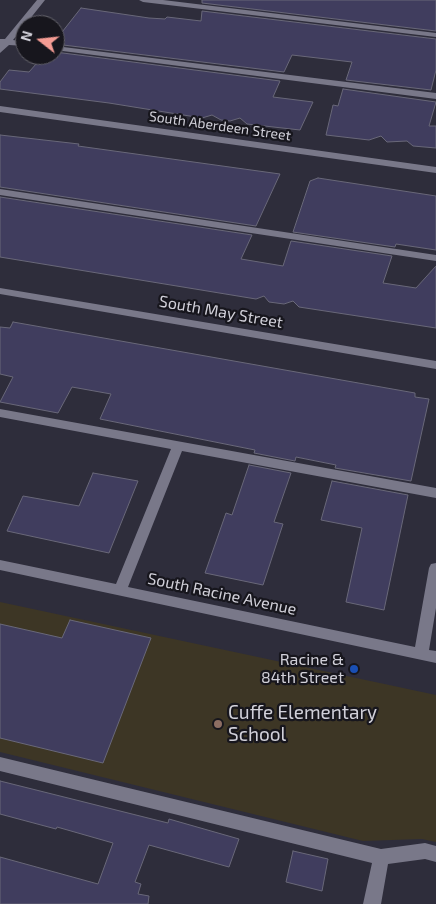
<!DOCTYPE html>
<html>
<head>
<meta charset="utf-8">
<style>
  body { margin:0 }
  #map { position:relative; width:436px; height:904px; overflow:hidden; background:#2e2d3b; font-family:"Exo 2",sans-serif }
  canvas { display:block }
  .north { position:absolute; left:15px; top:15px; width:50px; height:50px; box-sizing:border-box; background:#17161d; border:1px solid #616068; border-radius:50%; rotate:286deg; font-size:14px; font-weight:700; line-height:20px; text-align:center; color:#d1d0d9 }
  .north::after { content:''; display:block; margin:auto; width:18px; height:22px; background:#f59c94; clip-path:polygon(50% 0,100% 100%,50% 72%,0 100%) }
</style>
</head>
<body>
<div id="map">
<canvas width="436" height="904"></canvas>
<div class="north">N</div>
</div>
<script>
const ctx = document.querySelector('canvas').getContext('2d');
ctx.lineJoin = 'round';
function fillPath(path, color) {
  ctx.fillStyle = color;
  ctx.fill(path, 'evenodd');
}
function shape(rows) {
  const path = new Path2D();
  for (const r of rows) {
    path.moveTo(r[0], r[1]);
    for (let i = 2; i < r.length; i += 2) path.lineTo(r[i], r[i + 1]);
  }
  return path;
}
function trace(path, color, width, dash) {
  ctx.strokeStyle = color;
  ctx.lineWidth = width;
  ctx.lineCap = dash ? 'butt' : 'round';
  ctx.setLineDash(dash || []);
  ctx.stroke(path);
}
function write(font, color, halo, rows, align = 'center') {
  ctx.font = font + ' "Exo 2",sans-serif';
  ctx.lineWidth = 4.5;
  ctx.setLineDash([]);
  ctx.textBaseline = 'middle';
  ctx.strokeStyle = halo;
  ctx.fillStyle = color;
  for (const [text, x, y, turn = 0] of rows) {
    ctx.save();
    ctx.translate(x, y);
    ctx.rotate((+turn || 0) * Math.PI / 180);
    ctx.textAlign = isNaN(turn) ? turn : align;
    if (halo) ctx.strokeText(text, 0, 0);
    ctx.fillText(text, 0, 0);
    ctx.restore();
  }
}
fillPath(shape([
  [0,602,436,695,436,842,422,839,363,841,0,752]
]), '#3d3625');
const building = shape([
  [202,0,436,0,436,31,202,3,202,0],
  [81,8,149,18,165,19,167,17,201,21,202,11,436,39,436,70,431,90,346,80,352,62,292,55,284,72,55,44,55,41,81,8],
  [55,52,280,81,273,97,313,102,300,130,247,124,240,118,230,121,221,120,212,115,202,118,109,103,0,89,0,82,9,70,29,72,44,55,55,55,55,52],
  [343,89,436,102,429,126,436,126,436,148,413,146,407,141,387,142,381,136,369,140,326,135,333,105,338,106,343,89],
  [0,135,79,144,78,146,280,174,256,226,0,187,0,135],
  [318,178,436,196,436,250,396,244,395,247,293,232,310,181,318,178],
  [0,197,252,235,241,259,283,266,291,241,392,256,383,283,416,288,436,266,436,328,299,307,293,301,284,304,269,302,264,296,256,299,0,257,0,197],
  [13,322,415,393,415,397,429,399,411,481,335,468,336,465,296,457,295,461,254,453,255,450,100,419,111,394,72,387,58,413,0,402,13,377,0,374,0,327,10,328,13,322],
  [249,465,291,473,274,522,283,524,263,585,205,573,226,513,232,515,249,465],
  [93,473,138,481,109,553,7,531,23,496,79,506,93,473],
  [332,481,408,495,384,610,346,602,362,528,321,520,332,481],
  [70,620,151,638,103,763,0,738,0,624,62,638,70,620],
  [0,781,168,823,169,819,239,839,229,867,149,845,135,882,141,884,138,894,149,896,148,904,0,904,0,857,98,884,113,843,57,827,56,829,0,814,0,781],
  [293,851,328,859,322,891,286,882,293,851]
]);
fillPath(building, '#403d5e');
trace(building, '#696879', 1);
fillPath(shape([
  [37,0,45,0,13,40,25,42,25,46,9,45,0,53,0,39,5,39,37,0],
  [139,0,163,0,436,33,436,37,143,2,139,0],
  [55,46,436,93,436,99,55,50,55,46],
  [0,106,436,167,436,173,0,112,0,106],
  [0,189,436,255,436,261,0,195,0,189],
  [0,288,436,361,436,369,0,294,0,288],
  [0,409,436,488,436,498,182,451,128,587,415,647,429,568,431,564,436,563,436,608,429,650,436,651,436,663,0,570,0,560,116,584,171,449,0,417,0,409],
  [0,757,381,849,425,843,436,846,436,862,425,859,388,864,381,904,363,904,372,863,0,771,0,757]
]), '#797889');
for (const [x, y, r, color] of [
  [354,669,5,"#1a4fb4"],
  [218,724,5,"#8d6e63"]
]) {
  const dot = new Path2D();
  dot.arc(x, y, r, 0, 2 * Math.PI);
  ctx.fillStyle = color;
  ctx.fill(dot);
  trace(dot, '#17161d', 2);
}
write('14px', '#d1d0d9', '#17161d', [
  ["South Aberdeen Street",220,126,8]
]);
write('16px', '#d1d0d9', '#17161d', [
  ["South May Street",221,312,10],
  ["South Racine Avenue",222,594,12]
]);
write('16px', '#d1d0d9', '#17161d', [
  ["Racine &",344,660],
  ["84th Street",344,678]
], 'right');
write('19px', '#d1d0d9', '#17161d', [
  ["Cuffe Elementary",228,713],
  ["School",228,735]
], 'left');
</script>
</body>
</html>
